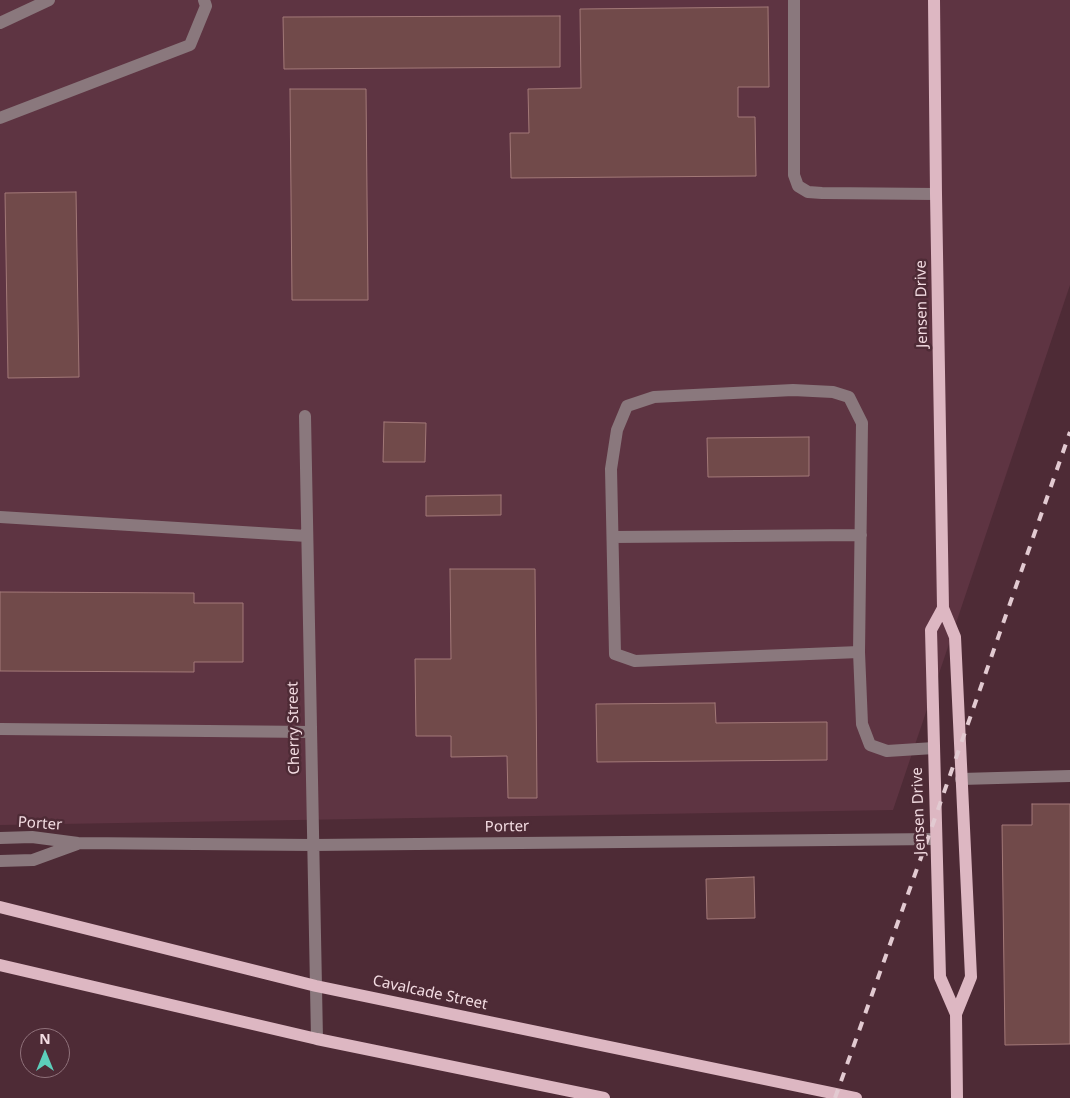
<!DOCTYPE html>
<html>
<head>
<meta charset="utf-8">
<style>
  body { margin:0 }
  #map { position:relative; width:1070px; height:1098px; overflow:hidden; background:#4e2b36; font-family:"Noto Sans",sans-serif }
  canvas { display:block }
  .north { position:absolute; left:20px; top:1028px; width:50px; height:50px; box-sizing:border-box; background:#4e2b36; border:1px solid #90727b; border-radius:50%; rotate:0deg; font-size:14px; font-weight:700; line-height:20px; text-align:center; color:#f3dce2 }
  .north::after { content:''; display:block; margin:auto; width:18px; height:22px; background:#5cceba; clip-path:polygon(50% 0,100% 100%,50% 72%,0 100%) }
</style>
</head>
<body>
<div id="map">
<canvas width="1070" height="1098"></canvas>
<div class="north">N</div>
</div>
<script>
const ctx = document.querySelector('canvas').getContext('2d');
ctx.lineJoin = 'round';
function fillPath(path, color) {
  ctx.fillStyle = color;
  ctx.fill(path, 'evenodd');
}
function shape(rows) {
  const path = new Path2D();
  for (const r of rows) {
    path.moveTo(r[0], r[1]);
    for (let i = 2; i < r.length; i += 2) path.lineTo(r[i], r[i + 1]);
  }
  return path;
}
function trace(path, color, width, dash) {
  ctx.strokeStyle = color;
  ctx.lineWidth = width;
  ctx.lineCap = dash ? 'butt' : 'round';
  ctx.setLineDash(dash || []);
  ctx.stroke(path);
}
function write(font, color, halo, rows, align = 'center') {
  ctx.font = font + ' "Noto Sans",sans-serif';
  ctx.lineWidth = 5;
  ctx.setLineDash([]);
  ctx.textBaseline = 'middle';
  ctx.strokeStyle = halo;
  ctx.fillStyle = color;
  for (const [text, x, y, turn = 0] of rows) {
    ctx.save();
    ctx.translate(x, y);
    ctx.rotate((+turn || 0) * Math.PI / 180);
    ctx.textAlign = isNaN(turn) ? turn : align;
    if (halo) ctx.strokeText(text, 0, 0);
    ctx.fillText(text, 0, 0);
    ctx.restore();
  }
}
fillPath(shape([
  [0,0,1070,0,1070,285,893,810,0,825]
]), '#5e3442');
const building = shape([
  [768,7,769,87,738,87,738,117,755,117,756,176,511,178,510,133,529,133,528,89,581,88,580,9,768,7],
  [560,16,560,67,284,69,283,17,560,16],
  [290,89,366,89,368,300,292,300,290,89],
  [76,192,79,377,8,378,5,193,76,192],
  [384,422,426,423,425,462,383,462,384,422],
  [809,437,809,476,708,477,707,438,809,437],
  [501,495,501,515,426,516,426,496,501,495],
  [450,569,535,569,537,798,508,798,507,756,451,757,451,736,416,736,415,659,451,659,450,569],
  [0,592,194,593,194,603,243,603,243,662,194,662,194,672,0,671,0,592],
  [715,703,716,723,827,722,827,760,597,762,596,704,715,703],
  [1032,804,1070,804,1070,1044,1005,1045,1002,825,1032,825,1032,804],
  [754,877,755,918,707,919,706,879,754,877]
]);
fillPath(building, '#714a4a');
trace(building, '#a37978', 1);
trace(shape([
  [794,0,794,175,798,186,808,192,822,193,936,194],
  [0,23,49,0],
  [0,118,190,45,206,6,204,0],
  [305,416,317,1039],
  [0,517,307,536],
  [613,537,861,535],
  [859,652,635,661,615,654,611,469,617,430,627,406,654,397,793,390,833,392,849,397,862,423,859,652,862,724,870,745,887,751,934,748],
  [0,729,311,732],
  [961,779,1070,776],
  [0,838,32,837,78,843,313,845,936,839],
  [0,861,33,860,77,844]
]), '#8a787d', 12);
trace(shape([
  [934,0,936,194,943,608,955,637,971,977,956,1014],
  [943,608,931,630,940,977,956,1014,957,1098],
  [0,907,316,986,856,1098],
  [0,965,317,1039,604,1098]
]), '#ddb7c2', 12);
trace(shape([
  [835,1098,928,838,1070,432]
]), '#e2cad1', 4, [9, 9]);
write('15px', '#f3dce2', '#4e2b36', [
  ["Jensen Drive",922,304,-91],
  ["Cherry Street",294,728,-91],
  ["Jensen Drive",919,811,-92],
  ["Porter",40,824,4],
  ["Porter",507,827,-1],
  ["Cavalcade Street",430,993,12]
]);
</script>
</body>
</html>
